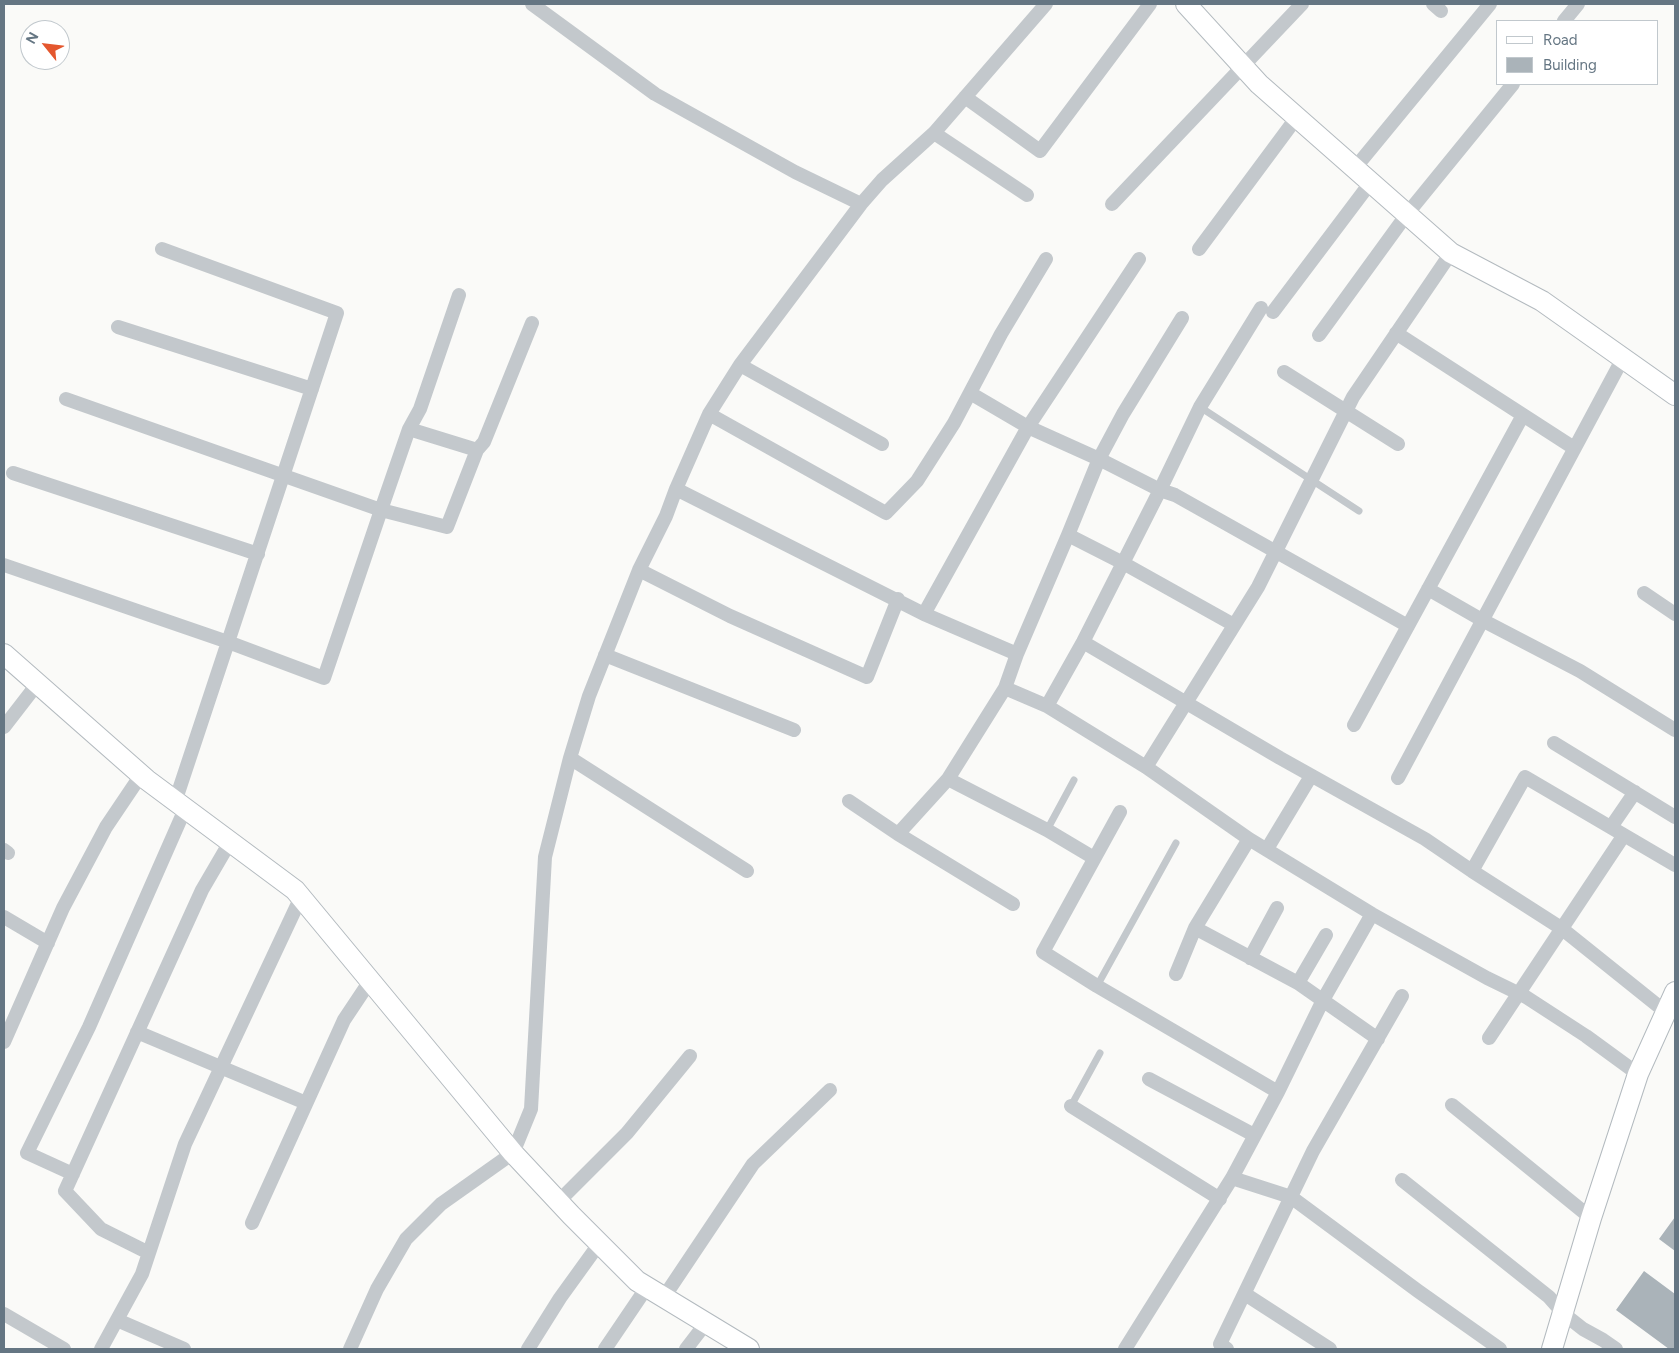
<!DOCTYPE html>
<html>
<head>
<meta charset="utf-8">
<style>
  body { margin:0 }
  #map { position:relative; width:1679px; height:1353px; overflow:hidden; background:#fafaf8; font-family:Figtree,sans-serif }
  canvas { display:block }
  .frame { position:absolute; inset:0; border:5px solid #657683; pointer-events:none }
  .legend { position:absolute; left:1496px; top:20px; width:162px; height:65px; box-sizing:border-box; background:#fff; border:1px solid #c1c8cd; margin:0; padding:6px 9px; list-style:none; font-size:15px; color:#657683 }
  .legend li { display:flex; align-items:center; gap:10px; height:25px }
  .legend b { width:25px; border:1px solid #c1c8cd }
  .north { position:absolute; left:20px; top:20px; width:50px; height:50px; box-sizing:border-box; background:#fff; border:1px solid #c1c8cd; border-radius:50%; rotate:299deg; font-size:14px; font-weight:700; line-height:20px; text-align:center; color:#657683 }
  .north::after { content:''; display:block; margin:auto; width:18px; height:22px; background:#e4572e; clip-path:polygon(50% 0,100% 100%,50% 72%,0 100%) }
</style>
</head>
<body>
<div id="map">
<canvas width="1679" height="1353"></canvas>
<div class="frame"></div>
<ul class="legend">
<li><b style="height:6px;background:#fff"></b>Road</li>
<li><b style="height:14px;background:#aab3b9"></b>Building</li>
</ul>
<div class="north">N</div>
</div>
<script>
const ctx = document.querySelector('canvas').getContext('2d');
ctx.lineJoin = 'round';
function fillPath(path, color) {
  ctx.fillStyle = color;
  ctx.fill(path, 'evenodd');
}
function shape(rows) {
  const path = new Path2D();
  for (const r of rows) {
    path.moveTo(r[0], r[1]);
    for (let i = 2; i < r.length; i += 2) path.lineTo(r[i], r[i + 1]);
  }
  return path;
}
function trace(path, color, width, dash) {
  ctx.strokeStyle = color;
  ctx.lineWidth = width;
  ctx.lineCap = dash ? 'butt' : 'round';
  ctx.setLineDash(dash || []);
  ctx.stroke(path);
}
fillPath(shape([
  [1675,1217,1675,1251,1659,1239],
  [1644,1271,1675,1294,1675,1349,1669,1349,1616,1310]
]), '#aab3b9');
const secondary = shape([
  [1186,4,1259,84,1451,253,1542,301,1675,395],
  [4,654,147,780,295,890,513,1153,571,1215,637,1281,749,1349],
  [1552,1349,1591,1218,1638,1074,1675,992]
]);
trace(secondary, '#b3babf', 22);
trace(shape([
  [1200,407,1359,511],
  [1047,830,1074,780],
  [1097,986,1176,843],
  [1071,1106,1100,1053]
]), '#c3c8cc', 7);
trace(shape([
  [532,4,655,94,795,172,861,204],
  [1433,4,1441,11],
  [1564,21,1578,4],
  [965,97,1040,151,1150,4],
  [934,133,1027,195],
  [1355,168,1490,4],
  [1112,204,1302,4],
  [162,249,337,313,175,802],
  [1199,249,1297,117],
  [459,295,420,409,409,429,381,510,447,527,477,450,484,442,532,323],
  [1273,312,1371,182],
  [118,327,312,389],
  [1396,333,1574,448],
  [1319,335,1407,214,1513,84],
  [740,365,882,444],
  [1284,372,1398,444],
  [970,393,1028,427,1099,459,1160,490,1175,495,1408,626],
  [709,414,886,513,917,481,954,423,1001,334,1046,259],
  [409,429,477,450],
  [13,473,258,554],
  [676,489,924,614,1017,654],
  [1068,535,1123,563,1234,625],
  [4,565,228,642,324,678,381,510,66,399],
  [639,570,730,616,867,677,898,599],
  [1428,589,1482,620,1580,671,1675,730],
  [1644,593,1675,614],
  [924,614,1028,427,1139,259],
  [1083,642,1280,758,1425,839,1472,871,1561,928,1667,1013],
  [605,655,794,730],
  [1005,688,1047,706,1146,767,1249,839,1372,914,1487,978,1526,997,1586,1036,1638,1074],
  [1047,706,1083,642,1160,490,1200,407,1261,308],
  [1354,725,1523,415],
  [4,727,38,683],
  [1554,743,1675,817],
  [570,758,747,871],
  [1146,767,1258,587,1353,397,1451,253],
  [1398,778,1623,358],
  [948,779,1047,830,1094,858],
  [849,801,898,834,1013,904],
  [1120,812,1043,952,1097,986,1278,1092],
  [1611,827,1635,792],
  [898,834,948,779,1005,688,1017,654,1068,535,1099,459,1123,414,1182,318],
  [1267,849,1311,776],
  [4,850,8,853],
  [1472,871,1525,777,1675,865],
  [4,917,48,943],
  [1195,928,1298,983,1378,1039],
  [1250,958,1277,908],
  [1176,974,1195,928,1249,839],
  [1298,983,1326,935],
  [137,1032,306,1103],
  [1489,1038,1624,835],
  [4,1042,63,908,106,827,141,775],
  [1149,1079,1254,1135],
  [1452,1105,1591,1218],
  [1071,1106,1220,1199],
  [73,1174,27,1153,89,1027,185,809],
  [1232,1178,1291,1197,1418,1291,1500,1349],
  [1402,1180,1549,1297,1564,1314,1583,1329,1603,1340,1616,1349],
  [559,1201,627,1133,690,1056],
  [252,1223,344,1020,370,981],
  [149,1253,101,1229,65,1191,202,890,230,842],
  [1245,1294,1330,1349],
  [664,1297,753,1164,830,1090],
  [4,1314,64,1349],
  [117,1320,184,1349],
  [101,1349,142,1274,185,1144,301,897],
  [350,1349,377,1289,406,1239,441,1204,513,1153,531,1109,545,857,570,758,589,696,639,570,666,516,676,489,709,414,740,365,861,204,882,180,934,133,1046,4],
  [528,1349,560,1298,599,1244],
  [605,1349,647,1287],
  [686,1349,706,1323],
  [1125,1349,1232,1178,1278,1092,1323,1000,1372,914],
  [1227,1349,1220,1344,1313,1151,1402,996]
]), '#c3c8cc', 14);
trace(secondary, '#fff', 20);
</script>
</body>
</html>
